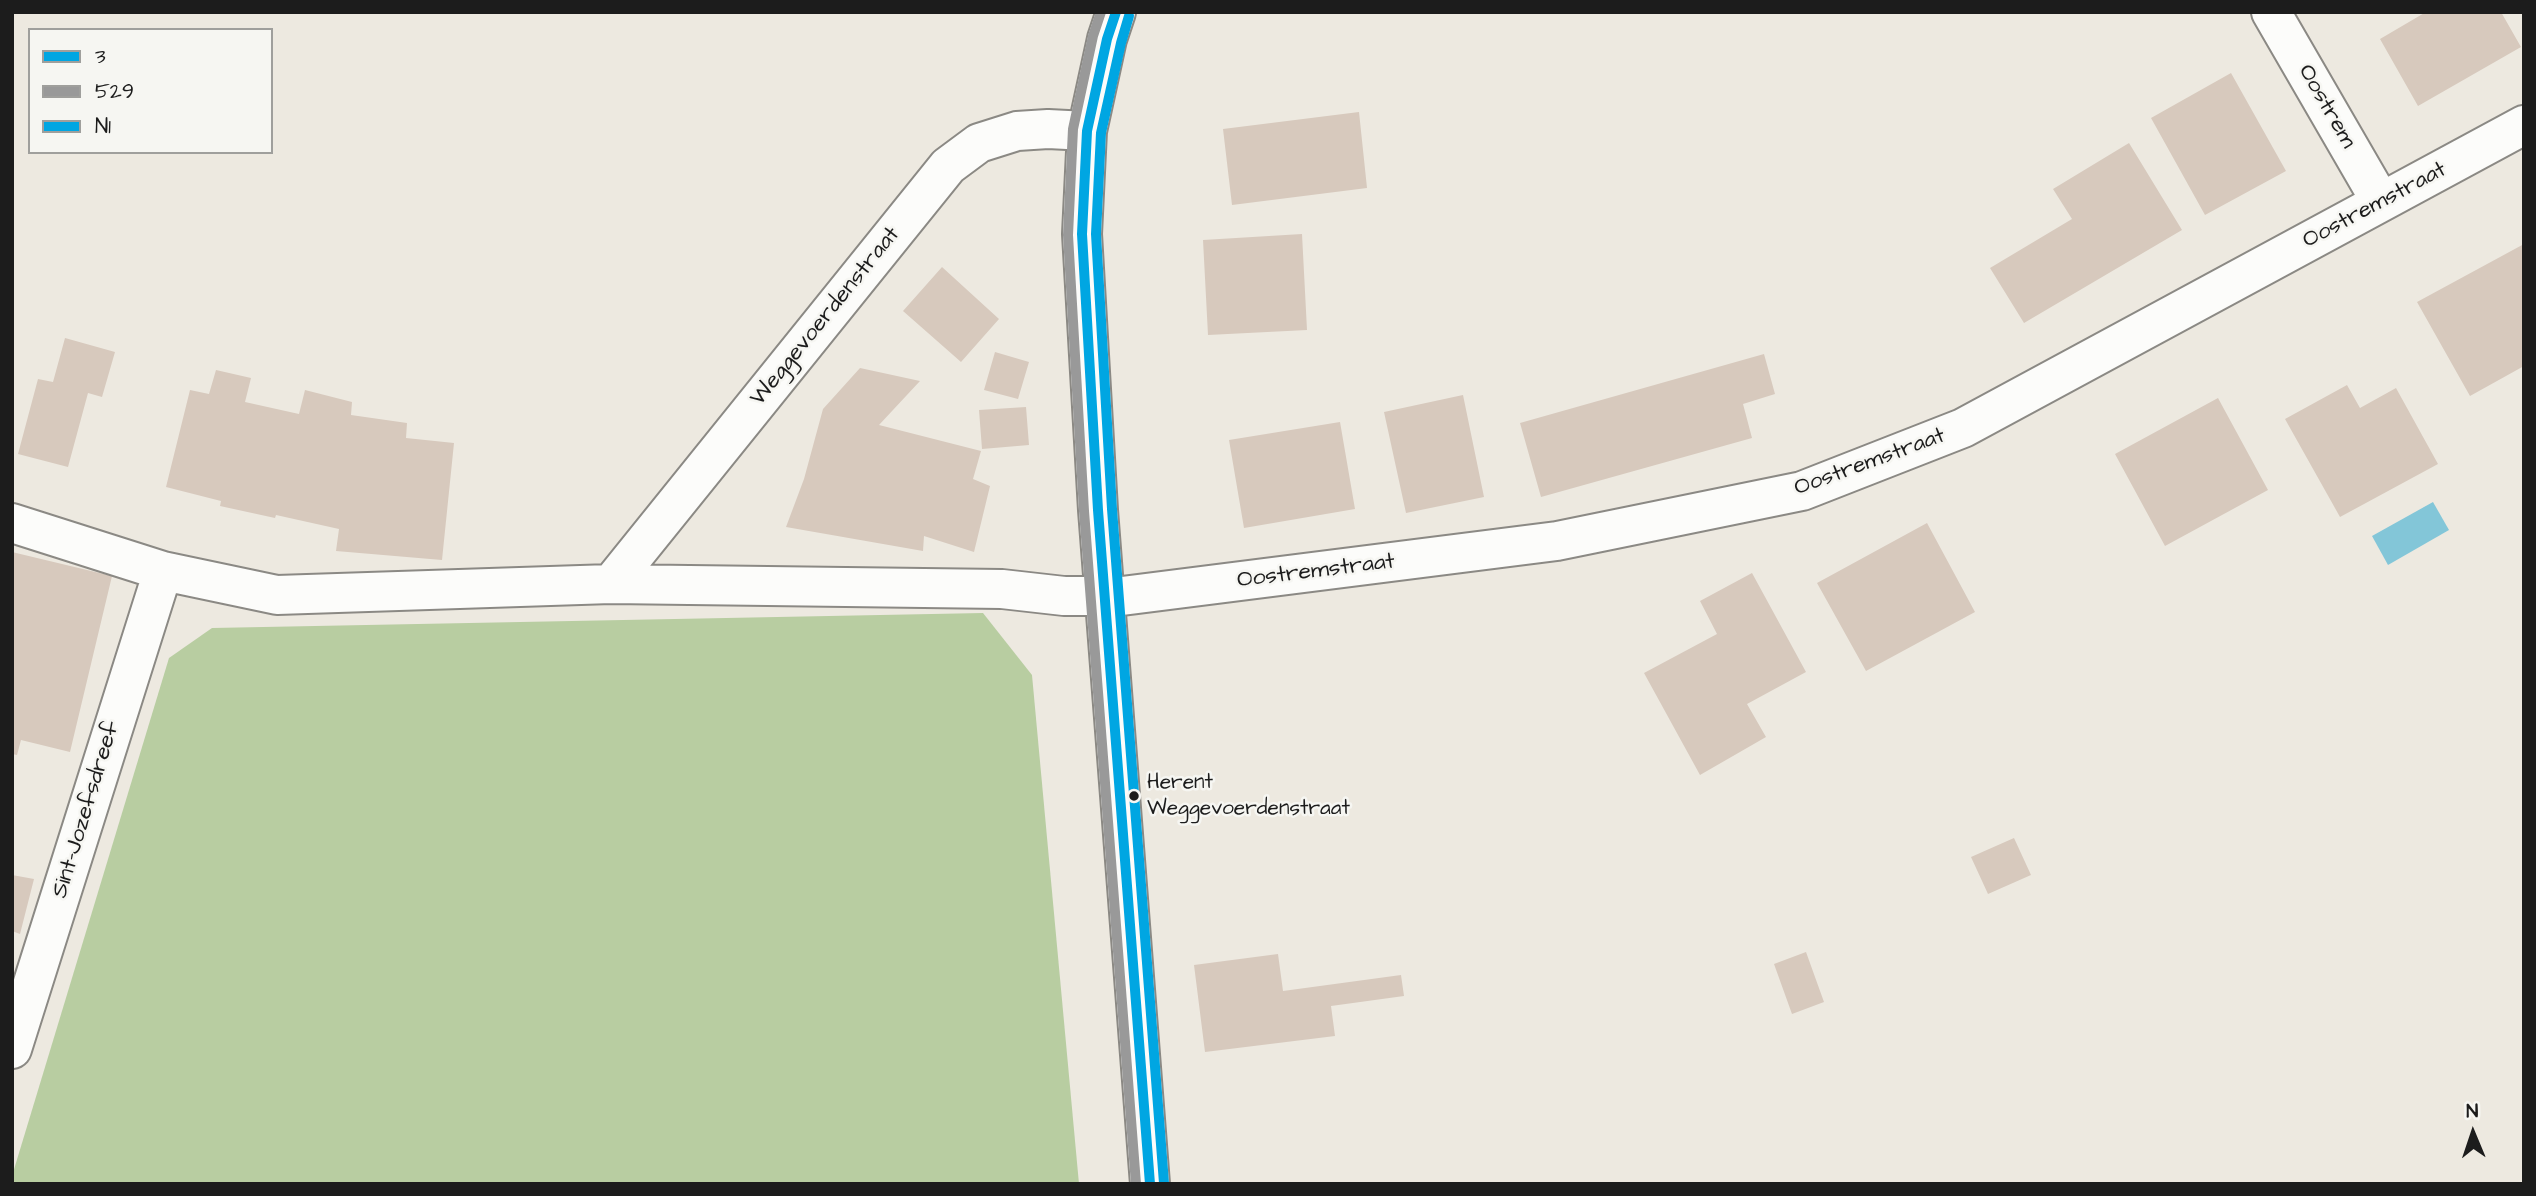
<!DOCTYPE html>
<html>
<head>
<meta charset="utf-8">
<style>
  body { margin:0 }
  #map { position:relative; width:2536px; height:1196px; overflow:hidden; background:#ede9e0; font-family:"Architects Daughter",sans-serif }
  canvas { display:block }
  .frame { position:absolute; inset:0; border:14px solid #1c1c1c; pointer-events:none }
  .legend { position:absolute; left:28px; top:28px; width:245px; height:126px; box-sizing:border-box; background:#f6f6f2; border:2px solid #9f9f9c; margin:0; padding:9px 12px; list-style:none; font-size:21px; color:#1c1c1c }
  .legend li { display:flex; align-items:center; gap:14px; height:35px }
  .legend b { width:35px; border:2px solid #9f9f9c }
  .north { position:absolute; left:2438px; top:1098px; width:70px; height:70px; -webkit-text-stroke:5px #f6f6f2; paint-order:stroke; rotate:358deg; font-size:19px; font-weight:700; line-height:28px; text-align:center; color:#1c1c1c }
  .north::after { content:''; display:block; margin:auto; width:24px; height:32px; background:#1c1c1c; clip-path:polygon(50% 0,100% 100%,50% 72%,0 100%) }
</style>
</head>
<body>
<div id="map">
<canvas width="2536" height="1196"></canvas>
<div class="frame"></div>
<ul class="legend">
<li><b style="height:9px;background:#00a6e2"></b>3</li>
<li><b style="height:9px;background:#999"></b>529</li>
<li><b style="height:9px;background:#00a6e2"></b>N1</li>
</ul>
<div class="north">N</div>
</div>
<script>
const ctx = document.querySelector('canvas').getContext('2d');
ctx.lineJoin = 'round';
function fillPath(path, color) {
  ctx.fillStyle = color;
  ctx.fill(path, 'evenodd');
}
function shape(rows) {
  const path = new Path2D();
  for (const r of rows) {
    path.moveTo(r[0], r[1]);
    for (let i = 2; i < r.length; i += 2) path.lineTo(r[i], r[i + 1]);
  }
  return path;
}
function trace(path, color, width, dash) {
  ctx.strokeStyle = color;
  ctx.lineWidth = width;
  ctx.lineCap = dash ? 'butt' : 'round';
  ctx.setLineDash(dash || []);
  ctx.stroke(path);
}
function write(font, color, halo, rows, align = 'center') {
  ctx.font = font + ' "Architects Daughter",sans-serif';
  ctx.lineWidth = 5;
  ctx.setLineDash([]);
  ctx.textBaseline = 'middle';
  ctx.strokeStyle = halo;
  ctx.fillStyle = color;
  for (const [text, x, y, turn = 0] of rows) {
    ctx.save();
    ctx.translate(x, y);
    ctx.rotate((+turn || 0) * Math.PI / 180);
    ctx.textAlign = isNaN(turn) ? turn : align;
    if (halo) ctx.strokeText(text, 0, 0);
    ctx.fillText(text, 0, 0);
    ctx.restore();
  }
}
fillPath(shape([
  [983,613,1032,675,1079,1184,12,1184,12,1176,169,658,212,628]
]), '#b8cda1');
fillPath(shape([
  [2433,502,2449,530,2388,565,2372,536]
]), '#83c6d8');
fillPath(shape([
  [2426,12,2501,12,2521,47,2418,106,2380,39],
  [2231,73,2286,171,2205,215,2151,118],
  [1359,112,1367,188,1232,205,1223,129],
  [2129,143,2182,230,2024,323,1990,268,2072,219,2053,189],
  [1302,234,1307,330,1208,335,1203,240],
  [2524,244,2524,366,2470,396,2417,302],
  [942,267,999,319,961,362,903,311],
  [65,338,115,352,102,397,88,393,68,467,18,454,38,379,53,382],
  [995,352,1029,362,1018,399,984,390],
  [1764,354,1775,394,1743,404,1752,438,1541,497,1520,423],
  [860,368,920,381,879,425,981,451,973,479,990,486,974,552,924,536,923,551,786,527,804,479,823,409],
  [216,370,251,378,245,402,299,414,305,390,352,402,351,415,407,423,406,438,454,443,442,560,336,551,339,529,276,515,275,518,220,506,221,501,166,487,190,390,209,394],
  [2347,385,2360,408,2396,388,2438,464,2340,517,2285,419],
  [1463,395,1484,497,1406,513,1384,412],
  [2218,398,2268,490,2165,546,2115,454],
  [1026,407,1029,445,982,449,979,410],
  [1340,422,1355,509,1244,528,1229,440],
  [1927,523,1975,612,1866,671,1817,583],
  [12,552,112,576,70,752,21,740,17,755,12,754],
  [1752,573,1806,672,1747,704,1766,737,1700,775,1644,673,1717,634,1700,601],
  [2014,838,2031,875,1988,894,1971,857],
  [12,875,34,879,20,934,12,931],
  [1806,952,1824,1002,1792,1014,1774,964],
  [1278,954,1283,991,1401,975,1404,996,1331,1006,1335,1036,1205,1052,1194,965]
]), '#d7c9bd');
const minor = shape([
  [1116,12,1107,39,1087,131,1082,234,1098,510,1150,1184],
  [2271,12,2381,202],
  [12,523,163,571,277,595,611,584,948,166,979,143,1017,131,1048,129,1087,131],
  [611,584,1002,589,1064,596,1122,596,1557,541,1802,491,1963,428,2524,125],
  [12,1049,163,571]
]);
trace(minor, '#8b8984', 42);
trace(minor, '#fcfcfa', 38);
trace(shape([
  [1116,12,1107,39,1087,131,1082,234,1098,510,1150,1184]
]), '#00a6e2', 10);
trace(shape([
  [1101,12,1093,36,1073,129,1068,235,1084,511,1136,1184]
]), '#999', 10);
trace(shape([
  [1129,16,1121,43,1101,133,1096,234,1112,509,1164,1183]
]), '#00a6e2', 10);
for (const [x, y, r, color] of [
  [1134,796,6,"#1c1c1c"]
]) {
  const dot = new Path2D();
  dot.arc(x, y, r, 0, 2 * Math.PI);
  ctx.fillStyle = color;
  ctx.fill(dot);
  trace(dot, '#f6f6f2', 2.5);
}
write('21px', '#1c1c1c', '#f6f6f2', [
  ["Herent",1147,784],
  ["Weggevoerdenstraat",1147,810]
], 'left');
write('23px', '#1c1c1c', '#f6f6f2', [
  ["Oostrem",2326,107,60],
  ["Oostremstraat",2375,206,-28],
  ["Weggevoerdenstraat",826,317,-51],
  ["Oostremstraat",1870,463,-20],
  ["Oostremstraat",1316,572,-7],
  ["Sint-Jozefsdreef",87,810,-73]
]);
</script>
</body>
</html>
